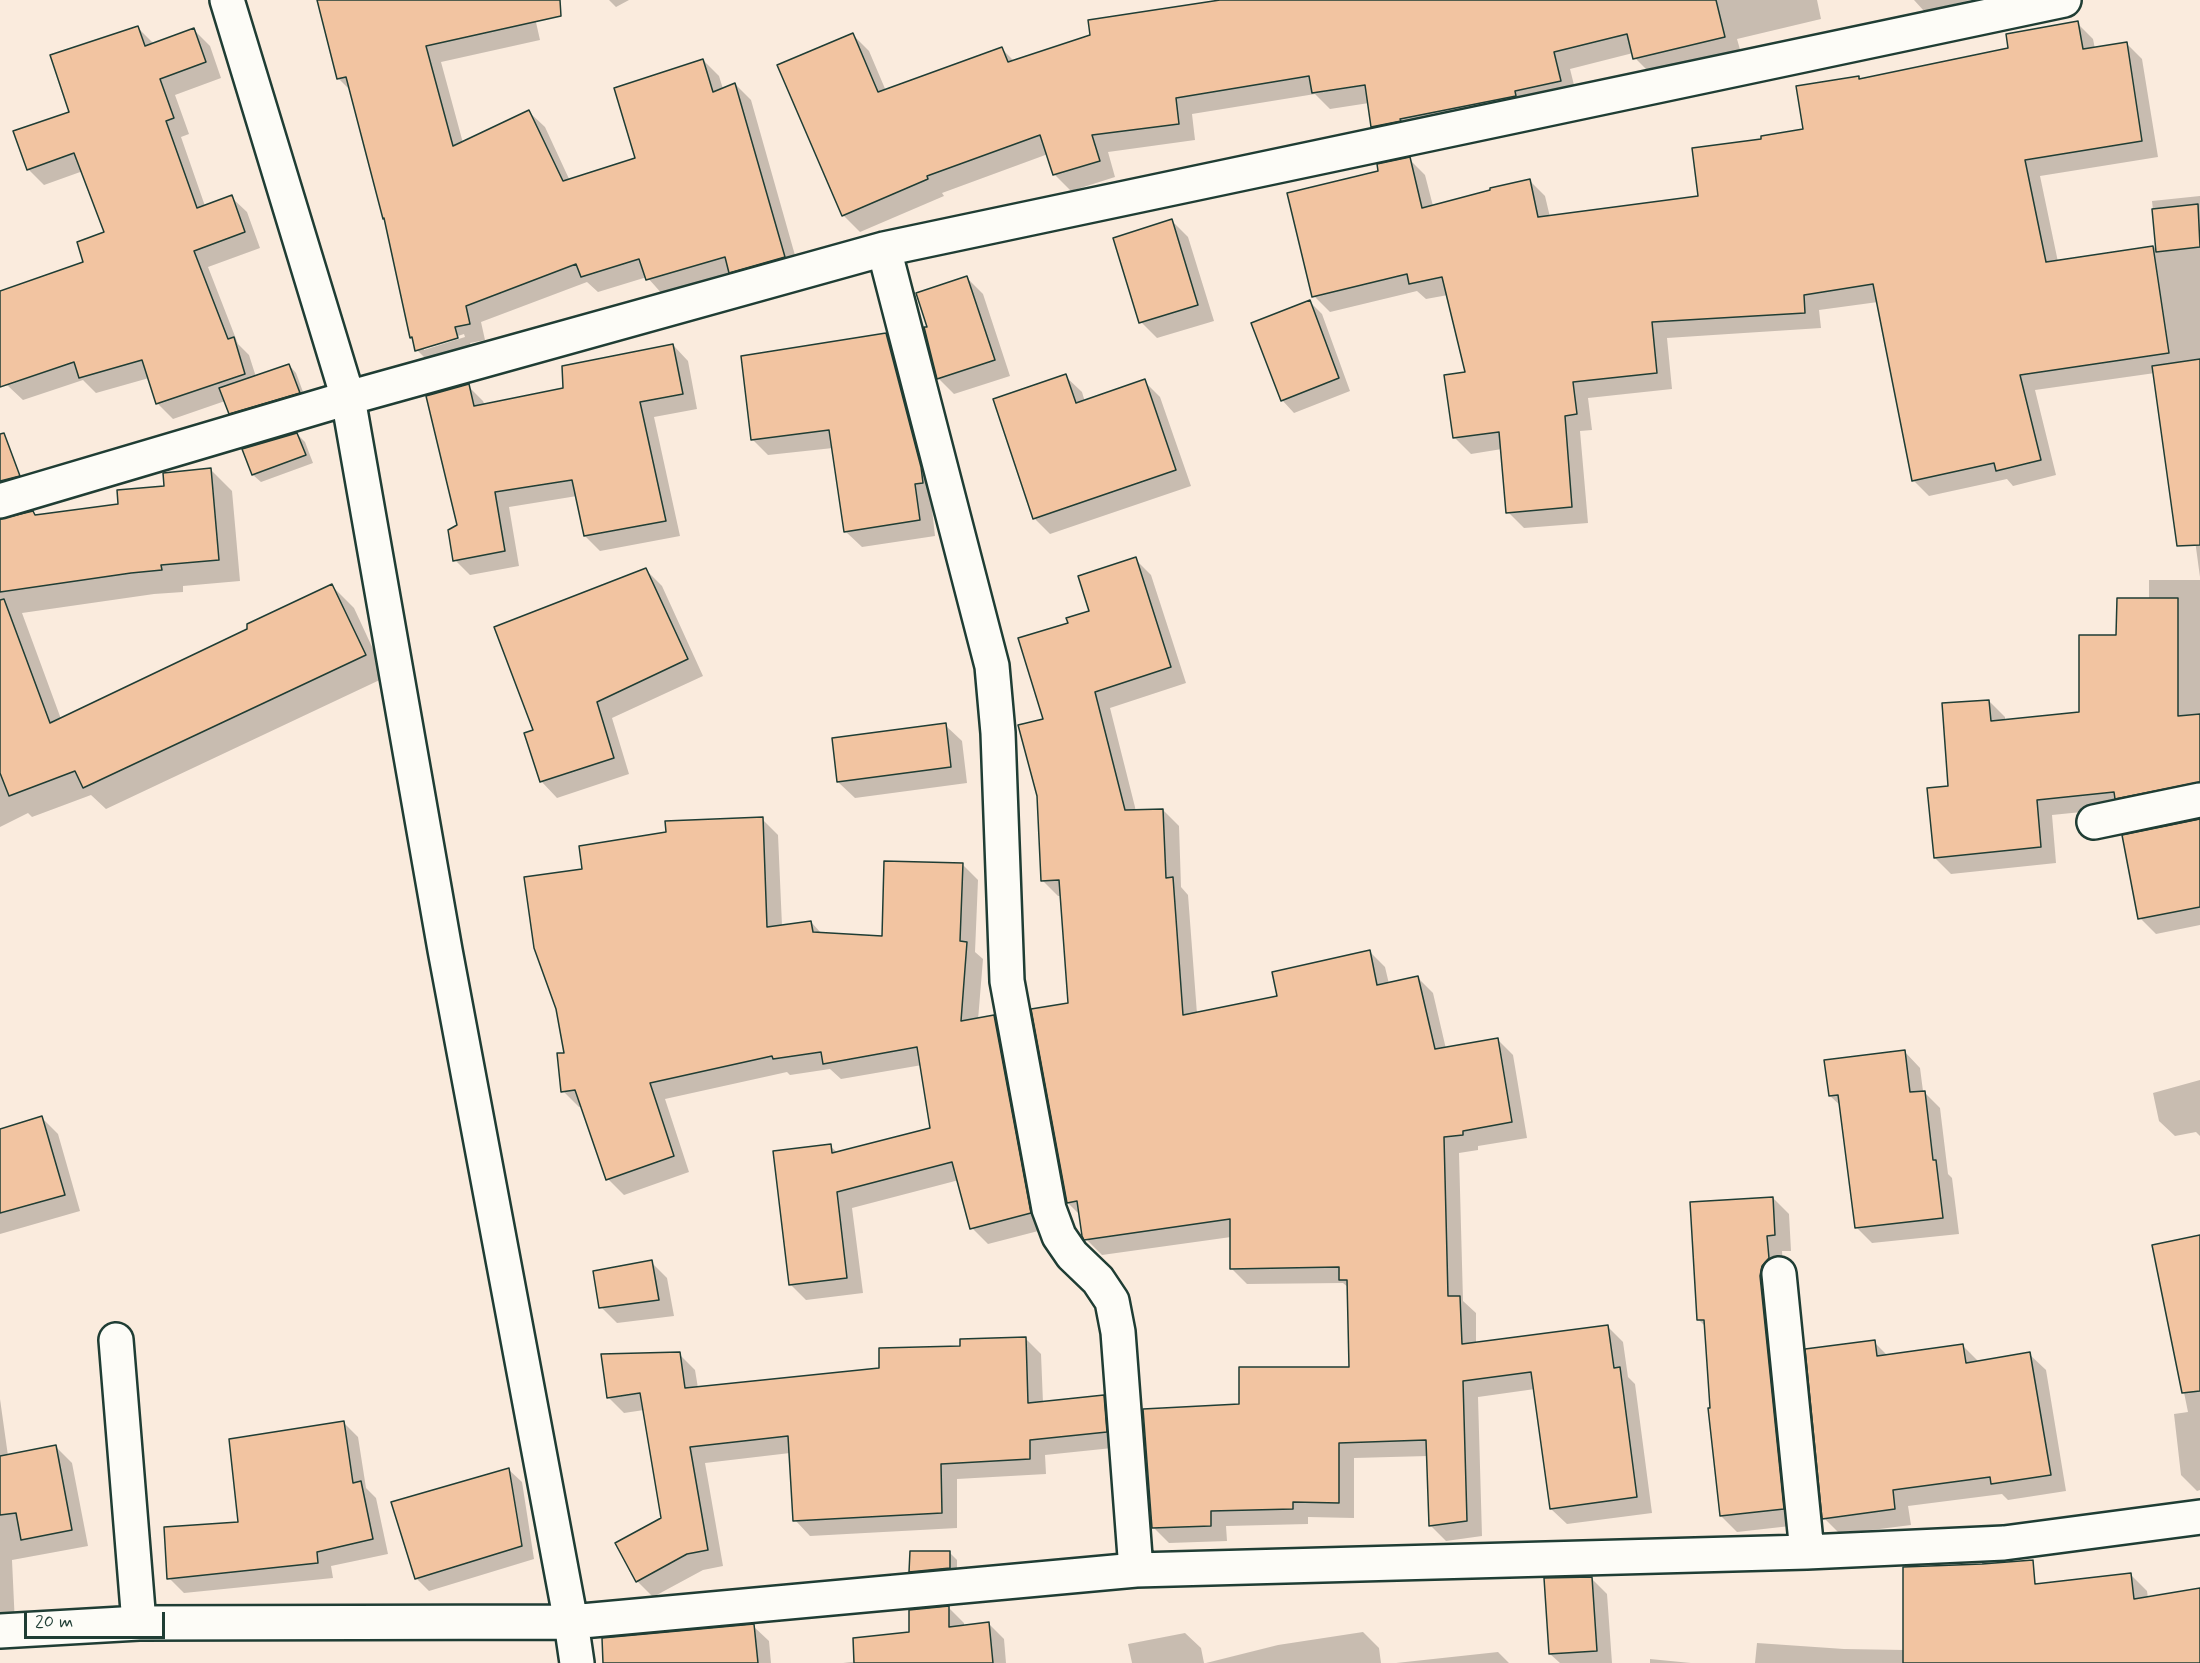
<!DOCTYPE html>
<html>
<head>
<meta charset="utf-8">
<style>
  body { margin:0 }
  #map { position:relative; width:2200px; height:1663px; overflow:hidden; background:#faebdd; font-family:Mynerve,sans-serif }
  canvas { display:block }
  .scale { position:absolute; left:24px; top:1612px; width:141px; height:27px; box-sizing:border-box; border:3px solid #1f3d34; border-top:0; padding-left:8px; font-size:18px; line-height:21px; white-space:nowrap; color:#1f3d34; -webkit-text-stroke:4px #fdfcf7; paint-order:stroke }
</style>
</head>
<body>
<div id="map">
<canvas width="2200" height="1663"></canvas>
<div class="scale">20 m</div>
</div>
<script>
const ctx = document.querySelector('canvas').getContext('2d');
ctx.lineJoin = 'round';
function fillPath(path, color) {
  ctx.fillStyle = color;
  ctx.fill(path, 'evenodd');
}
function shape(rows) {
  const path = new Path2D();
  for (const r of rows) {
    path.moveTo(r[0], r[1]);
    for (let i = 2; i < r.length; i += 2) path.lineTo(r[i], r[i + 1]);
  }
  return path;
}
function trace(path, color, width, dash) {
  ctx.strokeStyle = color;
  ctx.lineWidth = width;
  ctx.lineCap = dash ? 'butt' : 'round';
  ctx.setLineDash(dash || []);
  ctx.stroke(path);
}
fillPath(shape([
  [318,0,531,0,540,40,441,62,463,143,529,112,545,127,570,181,637,159,703,60,719,76,723,89,735,84,751,100,800,273,664,296,647,277,598,292,587,282,481,322,485,340,470,343,473,354,433,366,417,350,412,337,386,220,351,91,338,78],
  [464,334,465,337,424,350,424,347],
  [609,0,629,0,616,7],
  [1225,0,1817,0,1821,19,1737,39,1741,53,1651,74,1635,58,1633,53,1570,69,1577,97,1390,143,1373,126,1369,103,1330,109,1315,94,1192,114,1195,140,1108,152,1115,177,1071,191,1054,174,1048,154,942,193,944,196,860,232,844,216,779,65,852,34,869,51,886,91,1002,49,1014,61],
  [1914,0,1971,0,1924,11],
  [2077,23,2093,39,2095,49,2126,43,2142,59,2158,157,2040,176,2058,262,2157,247,2152,201,2200,196,2200,577,2191,511,2155,373,2035,390,2056,475,2013,486,2007,479,1929,496,1913,480,1878,302,1819,310,1821,328,1667,338,1672,389,1588,398,1592,430,1580,431,1588,523,1524,528,1508,512,1502,449,1471,454,1455,438,1466,373,1448,295,1426,299,1417,291,1330,312,1314,296,1380,172,1409,159,1425,175,1433,206,1529,180,1545,196,1550,217,1699,197,1763,141,1805,130,1858,78,1861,80,2010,49],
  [138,28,154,44,194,30,210,46,221,78,175,95,189,134,181,137,205,206,231,197,247,212,260,248,208,267,238,344,249,355,256,377,289,365,296,373,306,400,238,421,230,413,225,401,173,419,157,403,149,378,96,393,83,380,23,400,7,385,0,365,0,292,85,263,106,233,83,171,44,185,28,169],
  [1172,221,1188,237,1214,321,1157,338,1141,322],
  [966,277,983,294,1010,376,954,394,938,378,929,328],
  [1310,302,1322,314,1350,391,1294,413,1282,400],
  [886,335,902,351,939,498,931,500,935,536,862,547,845,531,833,448,768,455,752,439],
  [673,345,688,361,697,409,654,417,680,536,600,551,585,536,577,496,509,507,519,566,470,575,455,560,468,386,483,401,485,406,565,390],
  [1065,376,1082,392,1085,402,1144,381,1160,397,1191,486,1050,534,1034,518],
  [297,434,305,442,313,463,261,482,253,475],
  [211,470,232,491,240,581,183,586,183,592,154,594,22,613,61,719,249,630,332,586,354,608,386,677,106,809,91,795,32,817,28,813,0,827,0,521,33,512,36,516,119,505],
  [1135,559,1151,575,1186,683,1110,708,1136,811,1163,810,1179,826,1181,887,1188,895,1197,1014,1279,997,1369,951,1385,967,1389,984,1417,977,1433,993,1446,1049,1497,1039,1513,1055,1527,1138,1478,1146,1478,1150,1459,1153,1463,1301,1476,1313,1476,1344,1607,1326,1623,1342,1628,1377,1635,1384,1652,1513,1567,1524,1551,1509,1535,1389,1478,1397,1482,1536,1446,1541,1430,1525,1428,1456,1354,1458,1354,1518,1308,1517,1308,1524,1226,1526,1227,1541,1169,1543,1153,1527,1240,1406,1351,1368,1349,1288,1343,1283,1247,1284,1231,1268,1231,1237,1102,1255,1086,1239,1080,1215,1068,1203,1070,1004,1062,896,1058,896,1042,880,1045,720,1070,624,1091,612],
  [646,570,662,586,703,676,612,718,629,774,557,798,541,781,535,731],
  [2149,580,2200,580,2200,800,2052,815,2056,863,1951,874,1935,858,1950,788,1989,701,2005,717,2005,721,2081,713,2118,636,2149,600],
  [945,725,962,741,967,783,855,798,838,782],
  [762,819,778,835,782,926,811,922,822,934,883,938,962,864,978,880,975,952,983,959,978,1020,994,1017,1010,1033,1046,1229,988,1244,972,1228,959,1180,852,1208,863,1293,806,1300,790,1284,830,1146,838,1153,932,1129,922,1065,841,1079,830,1069,790,1075,787,1072,665,1099,689,1172,624,1195,608,1179,582,1107,579,1107,563,1091,584,870],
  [2200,821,2200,925,2156,934,2140,918],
  [1904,1051,1920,1068,1923,1091,1940,1108,1948,1174,1952,1178,1959,1234,1872,1243,1856,1227,1841,1106,1830,1096],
  [2200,1080,2200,1136,2196,1132,2175,1136,2159,1121,2153,1093],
  [42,1118,58,1134,80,1211,0,1234,0,1130],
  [1773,1198,1789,1214,1791,1251,1782,1251,1799,1525,1737,1532,1721,1516,1706,1327,1699,1320],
  [2200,1236,2200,1490,2197,1491,2181,1475,2174,1414,2188,1412,2154,1246],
  [651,1262,667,1278,674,1316,617,1323,601,1307],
  [1025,1338,1041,1354,1043,1403,1103,1396,1119,1412,1122,1447,1045,1455,1046,1474,957,1479,957,1528,810,1536,795,1520,790,1453,705,1463,723,1566,703,1570,653,1597,637,1581,663,1518,644,1410,624,1413,608,1397,679,1354,695,1370,698,1388,881,1370,962,1347],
  [1874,1342,1888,1356,1963,1346,1979,1362,2029,1354,2046,1370,2066,1491,2008,1500,2002,1494,1908,1506,1911,1525,1840,1534,1824,1518],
  [0,1399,8,1456,56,1447,72,1463,88,1546,12,1560,15,1625,0,1626],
  [343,1422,358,1437,366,1488,376,1498,388,1554,331,1566,333,1578,184,1593,169,1578,240,1523],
  [509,1470,522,1482,534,1559,429,1591,416,1578],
  [949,1552,957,1560,957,1576,919,1579,911,1571],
  [2131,1575,2147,1591,2148,1598,2200,1590,2200,1663,2072,1663],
  [1591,1578,1607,1594,1612,1663,1560,1663,1550,1654],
  [949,1608,964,1623,964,1626,988,1623,1004,1639,1006,1663,843,1663,877,1659,910,1632],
  [753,1626,769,1641,771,1663,667,1663],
  [1363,1632,1379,1648,1381,1663,1206,1663,1278,1645],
  [1185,1633,1201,1648,1204,1663,1132,1663,1128,1644],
  [1757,1643,1844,1649,1905,1650,2023,1663,1755,1663],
  [1498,1652,1509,1663,1396,1663],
  [1650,1659,1691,1663,1650,1663]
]), '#0003');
const building = shape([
  [317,0,560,0,561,16,426,46,453,146,529,110,563,181,635,158,614,88,703,59,713,92,735,83,785,257,729,273,725,257,646,280,639,259,581,277,576,264,466,306,470,324,455,327,458,338,415,351,412,337,410,338,384,218,383,219,346,77,337,79,317,0],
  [1220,0,1716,0,1725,37,1633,59,1627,34,1554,52,1561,81,1515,91,1516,96,1400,119,1401,121,1371,127,1365,85,1312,93,1309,76,1176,98,1179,124,1092,135,1100,161,1053,175,1040,135,927,176,928,179,842,216,777,65,853,33,878,92,1002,47,1008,62,1090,35,1088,20,1220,0],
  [2078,21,2083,49,2127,42,2142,141,2025,160,2046,262,2153,246,2169,353,2020,375,2041,460,1996,471,1994,463,1912,481,1873,284,1804,295,1805,313,1652,322,1657,373,1573,382,1577,414,1565,416,1572,507,1506,513,1499,432,1453,438,1444,375,1465,372,1442,277,1409,284,1407,274,1312,297,1287,193,1378,171,1377,164,1410,157,1422,208,1490,190,1490,188,1530,179,1538,217,1698,196,1692,148,1761,139,1761,136,1803,129,1796,86,1859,76,1859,79,2008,48,2006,34,2078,21],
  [138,26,145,46,194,28,206,62,160,79,174,118,166,121,197,208,232,195,245,232,194,251,228,339,234,337,245,374,156,404,142,360,79,378,74,362,0,387,0,291,83,262,77,242,104,232,74,153,27,170,13,131,69,112,50,55,138,26],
  [2198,204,2200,247,2156,252,2152,209,2198,204],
  [1172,219,1198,305,1139,323,1113,238,1172,219],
  [967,276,995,360,937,379,924,327,927,327,916,293,967,276],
  [1310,300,1339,378,1281,401,1251,323,1310,300],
  [886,333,921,467,923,483,915,484,920,520,844,532,829,430,751,440,741,356,886,333],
  [673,344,683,394,640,402,666,521,584,536,572,480,495,492,505,551,453,561,448,530,457,525,426,396,469,384,474,406,563,388,562,366,673,344],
  [2200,359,2200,545,2177,546,2152,366,2200,359],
  [289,364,300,393,229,414,219,388,289,364],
  [1066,374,1076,403,1145,379,1176,470,1033,519,993,399,1066,374],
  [4,433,20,476,0,481,0,434,4,433],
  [297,433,306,455,252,475,242,449,297,433],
  [211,468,219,560,161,565,162,570,131,573,0,592,0,519,33,511,35,515,118,504,117,490,164,486,163,473,211,468],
  [1136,557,1171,667,1095,692,1125,810,1163,809,1166,878,1173,877,1183,1015,1277,996,1272,972,1370,950,1377,985,1418,976,1435,1049,1498,1038,1512,1122,1463,1131,1463,1135,1444,1137,1448,1296,1460,1296,1462,1344,1608,1325,1614,1368,1620,1367,1637,1497,1550,1509,1531,1372,1463,1381,1467,1521,1429,1526,1426,1440,1339,1443,1339,1503,1293,1502,1293,1509,1211,1511,1211,1526,1152,1528,1143,1409,1239,1404,1239,1367,1349,1367,1347,1280,1339,1280,1339,1267,1230,1269,1230,1219,1084,1240,1082,1236,1077,1201,1067,1203,1031,1009,1068,1003,1059,880,1041,881,1037,796,1018,725,1043,719,1018,638,1068,623,1066,618,1089,611,1078,576,1136,557],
  [646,568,688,659,597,702,614,758,540,782,524,733,533,730,494,627,646,568],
  [332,584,366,655,83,788,75,771,9,796,0,773,0,600,4,599,50,723,247,629,247,624,332,584],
  [2117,598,2178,598,2178,716,2200,714,2200,782,2115,799,2114,792,2037,800,2041,847,1934,858,1927,788,1948,786,1942,703,1989,700,1991,721,2079,712,2079,635,2116,635,2117,598],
  [946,723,951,767,837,782,832,738,946,723],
  [763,817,767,927,811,921,813,932,882,936,884,861,963,863,960,941,967,942,961,1021,994,1015,1031,1213,970,1229,952,1162,837,1192,847,1278,789,1285,773,1151,831,1144,832,1153,930,1128,917,1047,823,1064,821,1052,773,1059,772,1056,650,1083,674,1156,606,1180,575,1090,561,1092,557,1053,564,1053,556,1009,534,948,524,877,582,869,579,846,666,832,665,821,763,817],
  [2200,819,2200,907,2138,919,2122,835,2200,819],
  [1905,1050,1910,1092,1925,1091,1933,1160,1936,1160,1943,1218,1855,1228,1838,1095,1829,1096,1824,1060,1905,1050],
  [42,1116,65,1195,0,1213,0,1129,42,1116],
  [1773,1197,1775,1235,1767,1236,1769,1258,1762,1266,1760,1276,1784,1509,1720,1516,1708,1408,1710,1408,1704,1320,1697,1320,1690,1202,1773,1197],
  [2200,1235,2200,1391,2182,1393,2152,1245,2200,1235],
  [652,1260,659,1300,599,1308,593,1271,652,1260],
  [1026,1337,1028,1403,1104,1395,1107,1432,1030,1440,1030,1459,941,1464,942,1513,793,1521,788,1436,690,1447,708,1550,687,1554,636,1582,615,1543,661,1518,640,1393,607,1398,601,1354,680,1352,685,1388,879,1368,879,1348,960,1346,960,1339,1026,1337],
  [1875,1340,1877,1356,1963,1344,1966,1363,2030,1352,2051,1475,1991,1484,1990,1477,1893,1490,1895,1509,1822,1519,1805,1349,1875,1340],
  [344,1421,353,1483,361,1481,373,1539,317,1552,318,1563,167,1579,164,1527,238,1522,229,1439,344,1421],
  [56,1445,72,1530,21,1540,16,1513,0,1515,0,1456,56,1445],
  [509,1468,522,1546,415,1579,391,1502,509,1468],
  [910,1551,950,1551,950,1568,909,1572,910,1551],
  [2033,1560,2035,1584,2131,1573,2134,1599,2200,1588,2200,1663,1903,1663,1903,1567,1982,1564,2033,1560],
  [1592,1577,1597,1651,1549,1654,1544,1578,1592,1577],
  [949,1606,949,1627,989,1622,993,1663,854,1663,853,1638,909,1632,909,1610,949,1606],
  [754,1624,758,1663,603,1663,602,1638,754,1624]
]);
fillPath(building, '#f2c4a1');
trace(building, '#1f3d34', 1.5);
const minor = shape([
  [227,0,348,398,445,950,571,1622,577,1663],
  [884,249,992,666,998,733,1007,981,1049,1209,1059,1236,1072,1255,1098,1280,1112,1301,1118,1332,1136,1570],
  [0,501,348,398,884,249,2064,0],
  [2094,822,2200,800],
  [1779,1274,1807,1552],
  [116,1340,139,1623],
  [0,1631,139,1623,571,1622,1136,1570,1807,1552,2004,1543,2200,1517]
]);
trace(minor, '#1f3d34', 38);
trace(minor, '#fdfcf7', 33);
</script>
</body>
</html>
